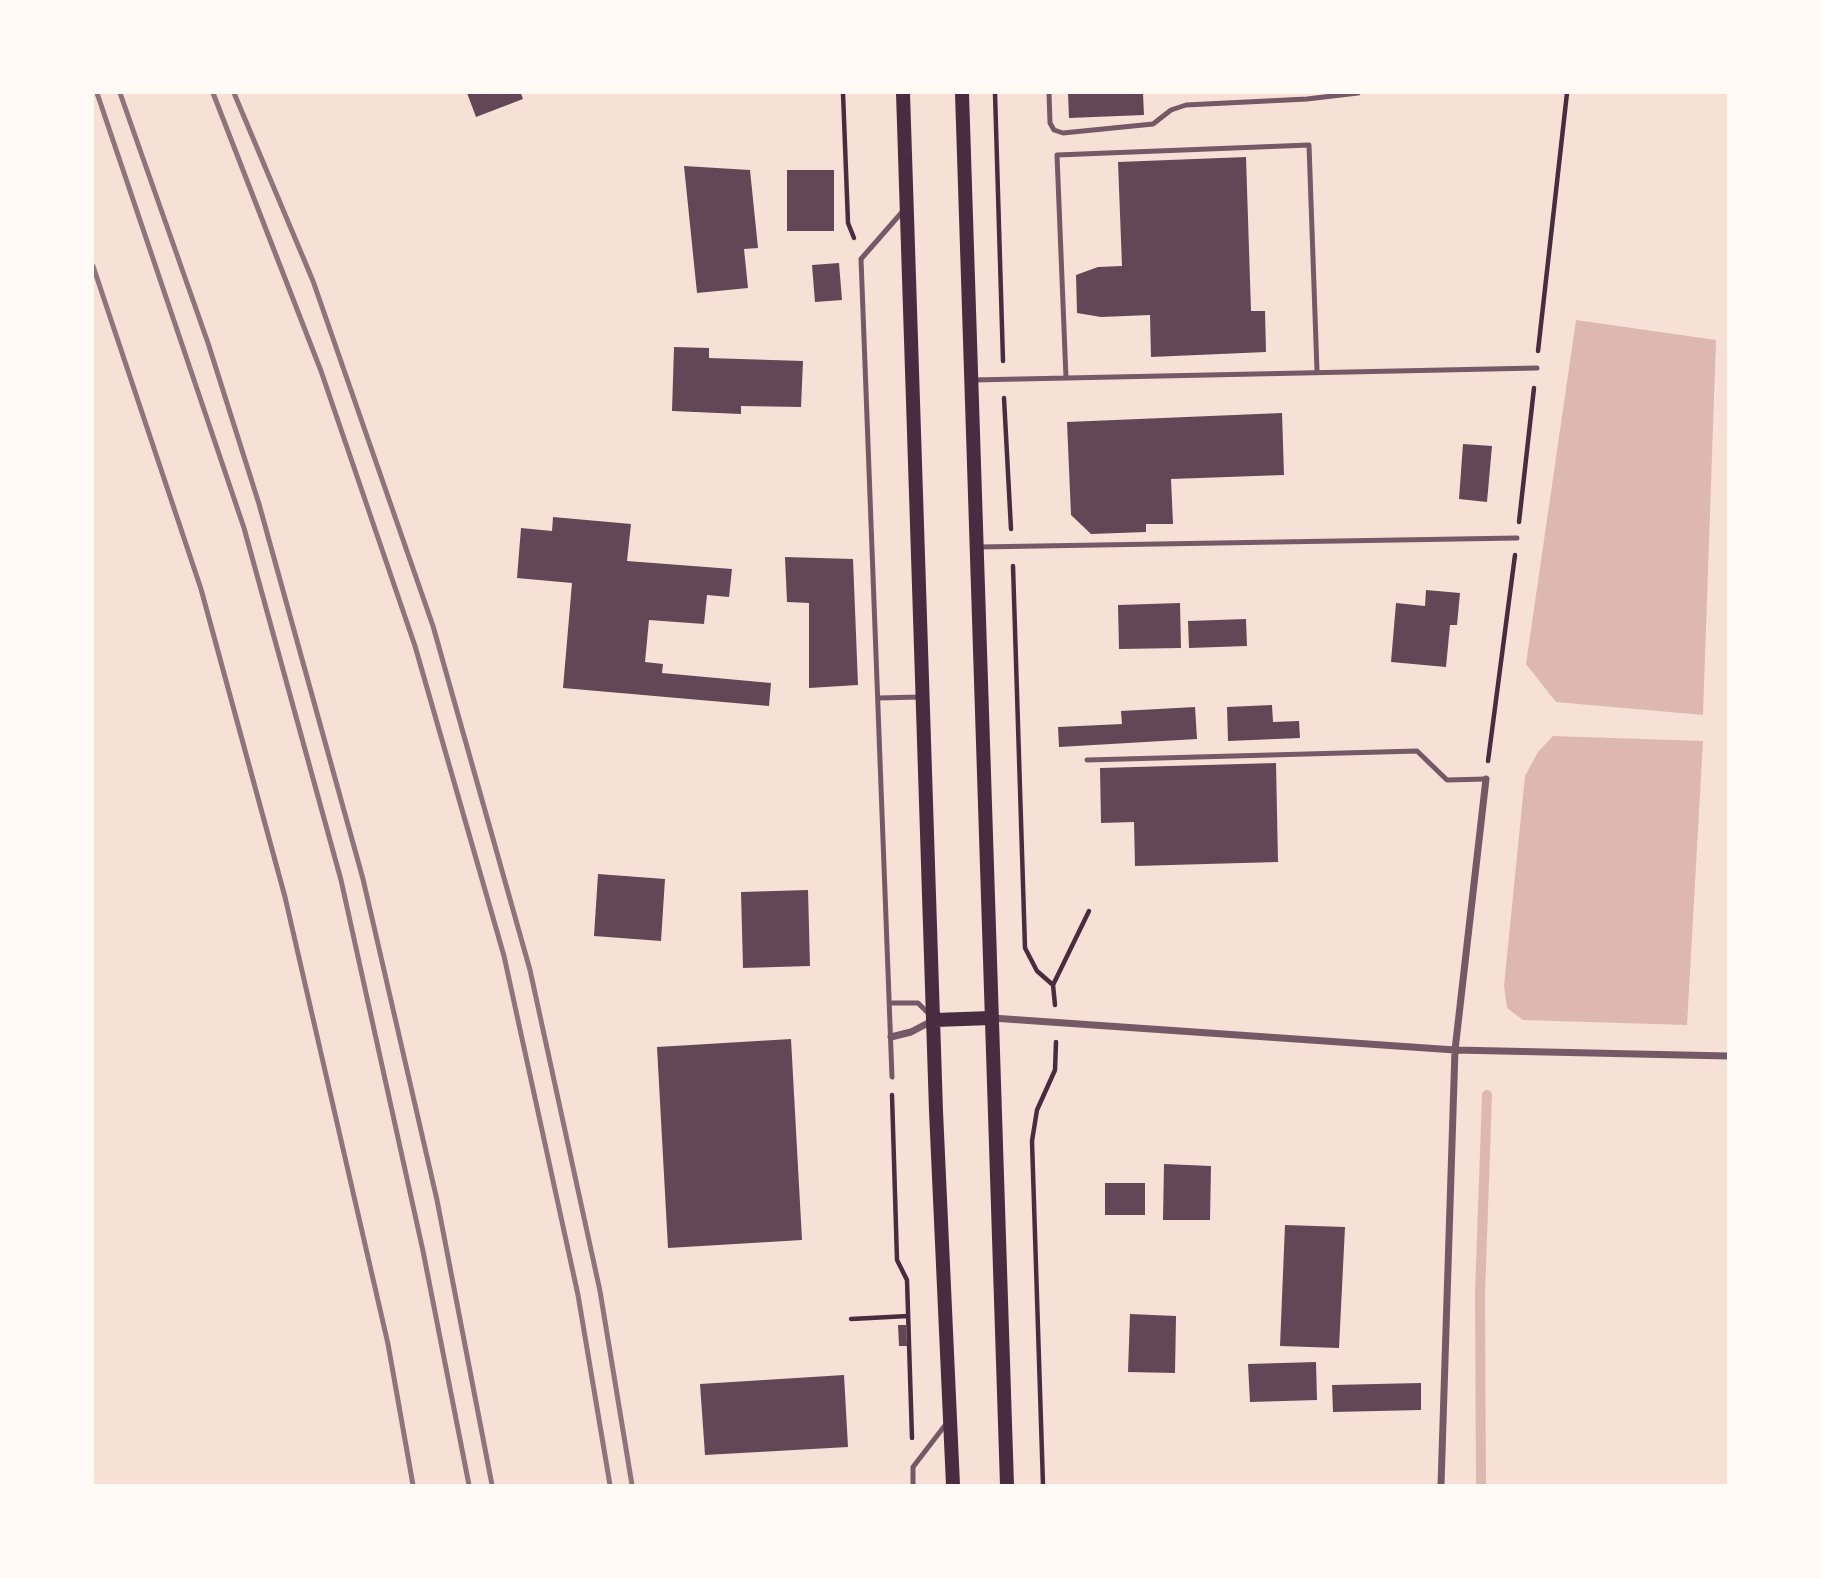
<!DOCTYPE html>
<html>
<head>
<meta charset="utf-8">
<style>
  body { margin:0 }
  #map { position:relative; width:1821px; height:1578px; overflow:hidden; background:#f7e1d7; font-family:"IBM Plex Sans",sans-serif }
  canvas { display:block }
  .frame { position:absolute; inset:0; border:94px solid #fffaf5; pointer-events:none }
</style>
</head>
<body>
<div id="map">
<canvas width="1821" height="1578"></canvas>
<div class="frame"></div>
</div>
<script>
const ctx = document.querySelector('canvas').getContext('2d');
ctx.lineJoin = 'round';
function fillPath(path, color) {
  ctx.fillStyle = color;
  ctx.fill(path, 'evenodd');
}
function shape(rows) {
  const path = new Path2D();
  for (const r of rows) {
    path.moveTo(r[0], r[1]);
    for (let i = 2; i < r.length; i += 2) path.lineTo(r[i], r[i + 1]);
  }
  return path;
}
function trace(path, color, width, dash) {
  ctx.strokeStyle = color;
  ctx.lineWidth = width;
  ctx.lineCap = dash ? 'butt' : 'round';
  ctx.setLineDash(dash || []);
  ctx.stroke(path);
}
fillPath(shape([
  [1576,320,1716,340,1703,715,1556,702,1526,664],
  [1553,736,1703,741,1687,1025,1523,1020,1507,1008,1504,986,1525,776,1538,752]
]), '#dcb8b0');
trace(shape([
  [1481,1485,1480,1294,1487,1095]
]), '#dcb8b0', 10);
fillPath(shape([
  [467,93,521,93,523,99,476,117],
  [1068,93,1143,93,1144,115,1069,118],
  [1246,157,1251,311,1265,311,1266,352,1151,357,1150,315,1101,317,1077,313,1076,275,1098,267,1122,266,1118,162],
  [684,166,750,170,758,248,744,249,748,288,697,293],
  [787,170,834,170,834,231,787,231],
  [839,263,842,300,815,302,812,265],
  [674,347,709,348,709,358,803,361,801,407,741,406,741,414,672,411],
  [1282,413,1284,475,1171,479,1173,524,1146,524,1146,532,1091,534,1071,515,1067,422],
  [1463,444,1492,446,1487,502,1459,499],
  [553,517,631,524,627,561,732,569,729,597,707,595,704,624,649,620,645,662,663,664,662,673,771,683,769,706,563,688,572,583,517,578,521,528,552,531],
  [785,557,853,559,858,685,809,688,809,603,787,602],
  [1426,590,1460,593,1457,625,1450,625,1446,667,1391,662,1396,603,1425,606],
  [1180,603,1181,648,1119,649,1118,605],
  [1246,619,1247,646,1189,648,1188,621],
  [1272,705,1273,722,1299,721,1300,738,1228,741,1227,707],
  [1195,707,1197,739,1059,747,1058,727,1122,724,1121,711],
  [1276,763,1278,862,1135,866,1134,822,1101,823,1100,768],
  [598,874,665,879,661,941,594,936],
  [808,890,810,966,743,968,741,892],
  [791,1039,802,1240,668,1248,657,1047],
  [1164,1164,1211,1166,1210,1220,1163,1220],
  [1105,1183,1145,1183,1145,1215,1105,1215],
  [1285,1225,1345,1227,1339,1348,1280,1346],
  [1130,1314,1176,1316,1175,1373,1128,1372],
  [898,1325,906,1325,907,1346,899,1346],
  [1316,1362,1317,1400,1250,1402,1248,1364],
  [844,1375,848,1447,705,1455,700,1384],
  [1421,1383,1421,1410,1333,1412,1332,1385]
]), '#644757');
trace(shape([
  [843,93,848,223,854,238],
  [995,93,1003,361],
  [1538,351,1567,93],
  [1004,398,1011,529],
  [1519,522,1534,388],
  [1013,566,1025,948,1037,971,1053,985,1055,1005],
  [1488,761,1515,555],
  [1053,985,1089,911],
  [892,1095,897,1260,907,1280,912,1438],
  [851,1319,908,1316],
  [1043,1485,1032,1141,1037,1110,1055,1070,1056,1042]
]), '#4a2c40', 4.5);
trace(shape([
  [1049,93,1050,123,1054,130,1063,133,1153,124,1171,110,1186,105,1307,99,1358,93],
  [1066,378,1057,155,1309,145,1317,371],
  [973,380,1537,368],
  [979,547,1517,538],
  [878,698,920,697],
  [1087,760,1417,751,1447,780,1486,779],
  [889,1003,918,1003,930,1015],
  [892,1077,861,259,903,211],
  [913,1485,913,1467,946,1424]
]), '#755966', 5);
trace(shape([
  [992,1018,1455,1050,1728,1056],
  [891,1037,911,1032,932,1021],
  [1441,1485,1455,1050,1486,779]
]), '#755966', 7);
trace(shape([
  [903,93,936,1111,953,1485],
  [962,93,1007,1485],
  [935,1020,991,1018]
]), '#4a2c40', 14);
trace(shape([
  [97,93,244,528,341,880,423,1251,469,1485],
  [120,93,208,343,259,504,363,879,437,1200,492,1485],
  [213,93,321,371,415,646,504,956,578,1295,610,1485],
  [234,93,313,281,433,626,530,970,600,1291,632,1485],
  [93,266,201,589,285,897,388,1344,413,1485]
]), '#8f747c', 5);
</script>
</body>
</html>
